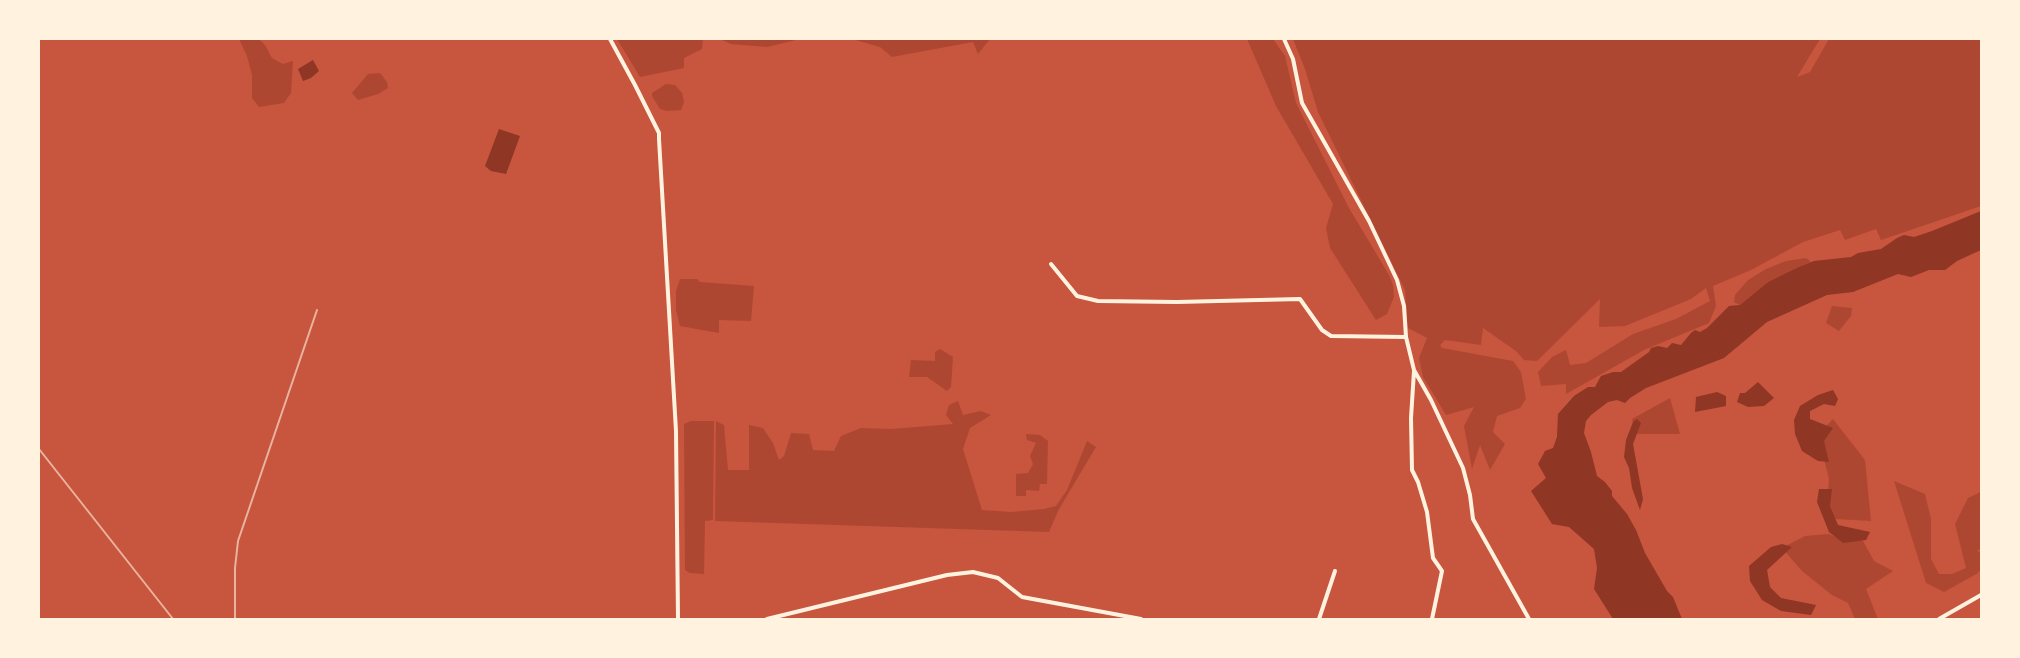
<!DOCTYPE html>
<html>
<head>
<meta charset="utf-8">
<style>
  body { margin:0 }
  #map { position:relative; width:2020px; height:658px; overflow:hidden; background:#c8553d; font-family:"Exo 2",sans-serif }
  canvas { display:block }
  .frame { position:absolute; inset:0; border:40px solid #fff3e0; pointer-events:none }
</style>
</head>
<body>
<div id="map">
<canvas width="2020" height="658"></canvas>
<div class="frame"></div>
</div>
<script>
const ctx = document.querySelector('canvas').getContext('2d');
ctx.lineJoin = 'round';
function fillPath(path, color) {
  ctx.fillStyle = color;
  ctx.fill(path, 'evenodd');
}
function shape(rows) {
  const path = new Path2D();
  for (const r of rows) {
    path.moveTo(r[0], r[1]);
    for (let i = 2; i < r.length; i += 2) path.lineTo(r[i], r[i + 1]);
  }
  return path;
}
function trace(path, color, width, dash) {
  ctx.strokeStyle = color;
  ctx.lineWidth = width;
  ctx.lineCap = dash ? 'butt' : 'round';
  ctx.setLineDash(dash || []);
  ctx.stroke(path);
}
fillPath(shape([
  [239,39,259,39,265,45,272,58,283,64,293,61,291,93,284,103,259,107,252,98,252,75,247,56],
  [617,39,703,39,702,49,684,58,684,68,640,77],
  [720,39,800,39,767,47,731,44],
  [852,39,901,40,990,39,978,54,973,42,892,57,880,47],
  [1247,39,1273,39,1285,56,1296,103,1349,208,1389,275,1393,285,1394,297,1387,314,1376,320,1330,248,1326,228,1333,204,1276,106],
  [1293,39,1820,39,1797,77,1810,72,1829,39,1981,39,1981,206,1881,240,1876,229,1845,240,1840,230,1803,242,1751,270,1713,286,1716,306,1709,323,1644,350,1566,394,1566,384,1541,386,1526,399,1520,408,1497,416,1493,432,1505,444,1490,470,1480,445,1472,469,1464,426,1474,407,1446,415,1423,377,1419,358,1427,338,1408,328,1405,290,1318,112,1305,69],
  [1706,288,1710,301,1676,319,1633,334,1586,363,1570,365,1566,350,1552,357,1538,372,1541,386,1526,399,1521,372,1513,361,1442,348,1440,345,1445,340,1481,345,1483,328,1516,351,1524,360,1537,361,1600,299,1599,327,1625,326,1691,299],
  [380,73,387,82,388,88,378,94,358,100,352,93,368,74],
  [666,84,675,85,682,93,684,102,681,110,667,111,660,109,652,96,652,93],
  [1806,258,1811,262,1768,282,1740,305,1734,302,1735,295,1748,280,1766,269,1786,261],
  [680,279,697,279,700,282,754,286,751,321,719,320,719,333,680,326,676,310,676,291],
  [1832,306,1852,308,1851,316,1839,331,1826,323],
  [940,349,953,357,951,387,947,391,927,377,909,377,911,360,935,361,935,352],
  [1670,398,1680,434,1636,434,1632,419],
  [958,401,963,415,981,411,991,415,970,428,963,449,982,510,1011,512,1044,509,1056,506,1067,490,1087,441,1096,447,1059,509,1049,532,715,521,716,421,724,425,728,470,749,470,749,425,763,428,773,443,779,460,784,456,791,433,809,434,813,450,834,451,841,436,861,428,891,429,953,424,946,415,949,405],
  [1833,419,1865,460,1871,521,1835,519,1827,507,1829,479,1818,435],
  [691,421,714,421,713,520,705,521,704,574,690,573,685,570,684,424],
  [1026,434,1040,435,1048,441,1047,484,1040,484,1039,491,1026,490,1026,496,1016,496,1016,474,1028,473,1033,464,1030,456,1036,443,1027,440],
  [1894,481,1925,494,1931,519,1931,559,1939,574,1952,574,1966,568,1955,524,1968,498,1981,492,1981,548,1977,551,1981,552,1981,569,1978,573,1944,592,1926,583],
  [1829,534,1842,540,1862,539,1874,561,1893,571,1866,589,1878,619,1855,619,1848,603,1832,595,1802,571,1782,548,1805,536]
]), '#ae4732');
fillPath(shape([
  [313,60,319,71,311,78,303,81,298,69],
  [499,129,520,136,506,174,491,171,485,166],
  [1981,211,1981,250,1957,261,1945,270,1929,270,1911,277,1898,274,1853,292,1827,295,1767,322,1724,358,1646,388,1630,398,1625,403,1617,400,1608,402,1591,415,1586,421,1584,433,1591,452,1597,476,1605,482,1612,491,1612,496,1627,514,1636,530,1645,553,1667,591,1673,597,1682,619,1613,619,1594,589,1597,568,1594,549,1569,527,1552,524,1531,491,1546,478,1538,464,1545,451,1553,448,1557,437,1558,414,1574,396,1588,387,1595,387,1601,376,1613,372,1621,372,1649,352,1651,348,1658,346,1667,348,1672,343,1681,345,1691,333,1695,330,1700,332,1707,328,1729,306,1740,305,1768,282,1799,267,1814,261,1851,257,1858,253,1881,249,1897,238,1904,235,1914,237,1932,231],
  [1758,382,1774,398,1764,406,1748,407,1737,402,1740,393,1745,393],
  [1833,390,1838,399,1835,406,1824,404,1810,411,1810,419,1833,428,1824,441,1829,462,1818,461,1802,451,1795,434,1794,420,1800,406,1818,395],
  [1717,392,1726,396,1726,406,1695,412,1696,397],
  [1637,419,1641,423,1633,444,1643,499,1640,510,1632,488,1629,468,1624,457,1626,440,1633,422],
  [1819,489,1832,489,1830,506,1838,525,1870,532,1866,540,1843,543,1829,532,1817,502],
  [1782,544,1792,547,1767,570,1770,587,1781,598,1816,605,1811,615,1781,611,1762,600,1750,581,1749,566,1771,547]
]), '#8f3625');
trace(shape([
  [610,39,635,85,659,133,659,139,676,431,678,619],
  [1284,39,1293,59,1302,103,1369,221,1397,280,1404,306,1406,337,1414,370,1431,400,1463,468,1470,495,1473,519,1529,619],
  [1051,264,1077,296,1098,301,1177,302,1300,299,1322,330,1331,336,1406,337],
  [1414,371,1411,418,1412,470,1418,482,1427,512,1433,558,1442,571,1432,619],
  [767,619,947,575,973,572,998,578,1022,597,1141,619],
  [1319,619,1335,571],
  [1939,619,1981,595]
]), '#fff3e0', 4);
trace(shape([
  [39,449,173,619],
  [235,619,235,568,238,541,317,310]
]), '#e9b49f', 2);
</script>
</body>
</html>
